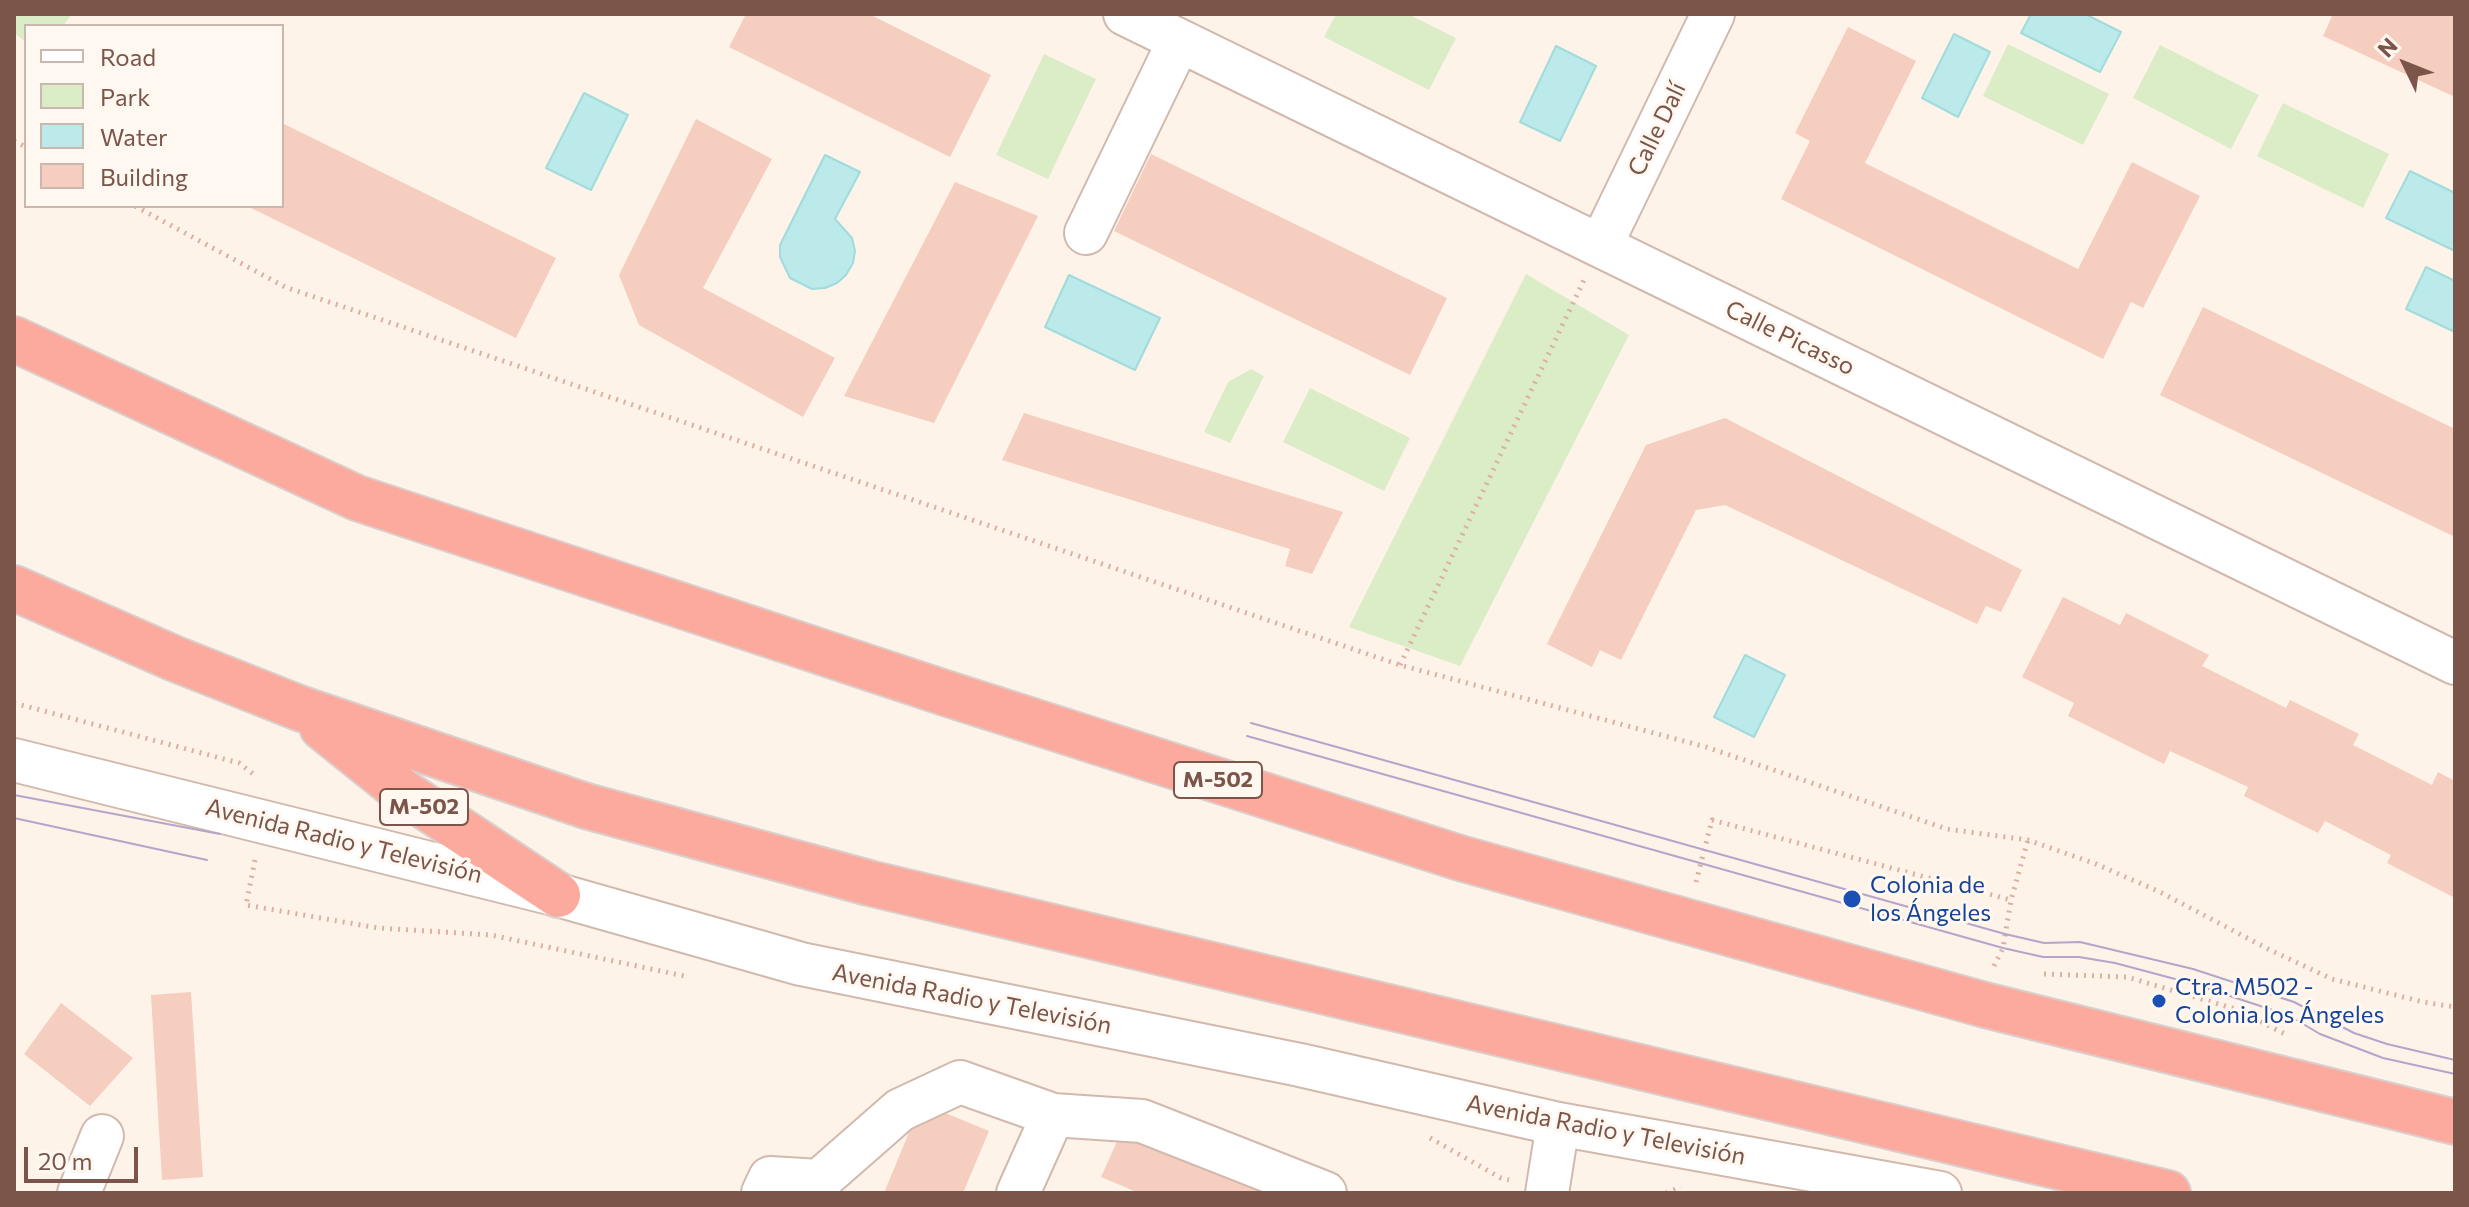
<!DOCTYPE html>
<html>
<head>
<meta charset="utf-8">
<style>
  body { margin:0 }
  #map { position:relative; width:2469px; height:1207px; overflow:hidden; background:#fef3e9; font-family:Commissioner,sans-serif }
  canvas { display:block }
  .frame { position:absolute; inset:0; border:16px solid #7b554a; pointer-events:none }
  .legend { position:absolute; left:24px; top:24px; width:260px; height:184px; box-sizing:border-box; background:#fff8f1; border:2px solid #cab7ae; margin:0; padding:10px 14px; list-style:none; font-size:24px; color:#7b554a }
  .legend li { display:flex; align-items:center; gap:16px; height:40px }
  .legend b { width:40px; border:2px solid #cab7ae }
  .north { position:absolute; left:2365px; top:24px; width:80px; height:80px; -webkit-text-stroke:6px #fff8f1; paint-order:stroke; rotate:313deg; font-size:22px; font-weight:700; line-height:32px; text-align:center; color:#7b554a }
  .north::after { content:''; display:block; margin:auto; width:28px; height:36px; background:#7b554a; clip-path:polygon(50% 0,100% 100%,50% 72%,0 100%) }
  .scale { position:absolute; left:24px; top:1147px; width:114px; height:36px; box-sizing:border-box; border:4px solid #7b554a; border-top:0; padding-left:10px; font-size:24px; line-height:28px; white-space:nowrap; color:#7b554a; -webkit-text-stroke:6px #fff8f1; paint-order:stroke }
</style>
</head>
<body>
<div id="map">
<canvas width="2469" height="1207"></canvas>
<div class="frame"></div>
<ul class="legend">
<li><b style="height:10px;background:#fff"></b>Road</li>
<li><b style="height:22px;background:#dbedc6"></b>Park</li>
<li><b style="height:22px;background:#bce9ea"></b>Water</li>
<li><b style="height:22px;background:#f5cebf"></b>Building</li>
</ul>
<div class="north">N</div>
<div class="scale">20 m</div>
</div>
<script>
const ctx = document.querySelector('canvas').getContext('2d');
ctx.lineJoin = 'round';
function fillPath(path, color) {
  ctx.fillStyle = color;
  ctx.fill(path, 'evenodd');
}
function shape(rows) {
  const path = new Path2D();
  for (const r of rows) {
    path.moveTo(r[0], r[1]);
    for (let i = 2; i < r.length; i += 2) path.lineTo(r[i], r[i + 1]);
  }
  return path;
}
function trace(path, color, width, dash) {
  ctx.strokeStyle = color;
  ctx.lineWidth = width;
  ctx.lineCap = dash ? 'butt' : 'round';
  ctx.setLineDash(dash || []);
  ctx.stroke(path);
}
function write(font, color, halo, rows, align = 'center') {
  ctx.font = font + ' Commissioner,sans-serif';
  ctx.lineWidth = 6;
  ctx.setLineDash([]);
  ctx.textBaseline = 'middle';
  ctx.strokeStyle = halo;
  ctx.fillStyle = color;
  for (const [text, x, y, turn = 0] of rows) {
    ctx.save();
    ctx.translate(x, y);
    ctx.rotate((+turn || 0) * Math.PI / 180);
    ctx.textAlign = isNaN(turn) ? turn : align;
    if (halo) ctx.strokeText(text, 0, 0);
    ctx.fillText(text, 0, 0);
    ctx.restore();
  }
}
fillPath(shape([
  [14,14,72,14,63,26,26,26,26,42,14,33],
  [1336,14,1408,14,1456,38,1429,90,1324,37],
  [2008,44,2109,94,2083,145,1983,96],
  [2160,45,2259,95,2231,149,2133,98],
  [1044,54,1096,79,1048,179,996,155],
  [2283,103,2389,154,2363,208,2257,156],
  [1526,274,1629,335,1460,666,1349,627],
  [1251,369,1264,376,1230,443,1204,432,1228,382],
  [1310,388,1410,438,1384,491,1283,442]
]), '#dbedc6');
const water = shape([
  [2031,14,2085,14,2121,32,2100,72,2021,33,2031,14],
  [1954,34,1990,52,1958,117,1922,98,1954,34],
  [1556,46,1596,66,1560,141,1520,122,1556,46],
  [584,93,628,115,591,190,546,168,584,93],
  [825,155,860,172,835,219,852,238,855,251,853,263,846,275,837,283,825,288,812,289,790,278,780,257,780,245,825,155],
  [2410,171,2455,193,2455,251,2386,218,2410,171],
  [2426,267,2455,281,2455,332,2406,309,2426,267],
  [1069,275,1160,318,1135,370,1045,327,1069,275],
  [1745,655,1785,675,1754,737,1714,717,1745,655]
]);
fillPath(water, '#bce9ea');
trace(water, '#a1dbdc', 2);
fillPath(shape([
  [746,14,869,14,991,75,950,157,729,47],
  [2333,14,2455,14,2455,97,2323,36],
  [1848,27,1916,61,1865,163,2078,269,2132,162,2200,196,2143,308,2131,302,2103,359,1781,199,1810,141,1795,133],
  [696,119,772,159,703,288,835,358,803,417,639,325,619,275],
  [282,123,556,258,516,338,247,206,282,206],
  [1151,154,1447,298,1410,375,1114,231],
  [955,182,1038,216,934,423,844,396],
  [2203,307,2455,429,2455,537,2160,395],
  [1024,413,1343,512,1312,574,1285,566,1290,549,1002,460],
  [1725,418,2022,570,2001,612,1986,606,1977,624,1725,505,1696,510,1621,660,1600,650,1592,667,1547,644,1646,445],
  [2063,597,2120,625,2126,613,2209,655,2202,666,2286,708,2290,700,2359,734,2353,745,2432,785,2438,772,2455,781,2455,898,2387,863,2391,855,2325,821,2318,833,2244,796,2248,787,2170,751,2164,764,2068,716,2074,703,2022,677],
  [191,992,203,1177,162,1180,151,995],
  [61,1003,133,1058,90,1106,24,1054],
  [921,1103,989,1131,963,1193,884,1193],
  [1124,1126,1259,1185,1256,1193,1139,1193,1101,1177]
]), '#f5cebf');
const minor = shape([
  [1125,14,2455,663],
  [1086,233,1179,41],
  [1601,245,1713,14],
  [14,760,558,895,801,964,1300,1065,1558,1124,1940,1193],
  [1053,1115,1142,1121,1325,1193],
  [79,1193,102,1136],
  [763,1193,770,1178,819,1181,900,1110,960,1082,1053,1115,1018,1193],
  [1547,1193,1558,1124]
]);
const highway = shape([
  [14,339,357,498,942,692,1460,858,1985,1005,2455,1122],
  [14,588,173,658,299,708,586,806,869,883,2168,1193],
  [322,727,403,792,558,895]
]);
trace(minor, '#d2b9ad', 46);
trace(highway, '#dacfcc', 48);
trace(shape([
  [14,141,26,147],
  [135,206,285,287,1400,665,1706,747,1947,829,2028,840,2096,864,2160,892,2268,949,2332,979,2423,1002,2455,1007],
  [1400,665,1584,280],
  [14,703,239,763,257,777],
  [255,860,246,905,378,928,491,935,684,976],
  [1696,882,1712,820,2011,900],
  [1994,966,2003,948,2011,900,2028,840],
  [2044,974,2127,977,2235,1009,2287,1035],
  [1430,1138,1501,1178,1509,1180],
  [1666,1193,1681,1187]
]), '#dbb0a1', 5, [2, 6]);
trace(minor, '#fff', 42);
trace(highway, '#fbaa9d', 44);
trace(shape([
  [1251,723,2005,934,2044,943,2080,942,2193,969,2294,1002,2354,1033,2387,1044,2455,1060],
  [1247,736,2003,948,2043,957,2079,957,2115,963,2190,983,2288,1015,2320,1034,2383,1058,2455,1074],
  [14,795,220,834],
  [14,818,207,860]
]), '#b4a5ca', 2);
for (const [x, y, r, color] of [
  [1852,899,10,"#1a4fb4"],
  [2159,1001,8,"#1a4fb4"]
]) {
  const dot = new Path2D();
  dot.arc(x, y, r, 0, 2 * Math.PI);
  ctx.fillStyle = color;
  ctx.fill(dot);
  trace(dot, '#fff8f1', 3);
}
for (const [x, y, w] of [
  [1218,780,88],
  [424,807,88]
]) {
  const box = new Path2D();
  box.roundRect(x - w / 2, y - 18, w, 36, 6);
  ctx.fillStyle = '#fff8f1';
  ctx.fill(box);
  trace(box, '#7b554a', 2);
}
write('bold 22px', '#7b554a', null, [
  ["M-502",1218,780],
  ["M-502",424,807]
]);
write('24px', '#7b554a', '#fff8f1', [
  ["Calle Dalí",1657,129,-64],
  ["Calle Picasso",1790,338,26],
  ["Avenida Radio y Televisión",344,841,14],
  ["Avenida Radio y Televisión",972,999,11],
  ["Avenida Radio y Televisión",1606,1130,11]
]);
write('24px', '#164399', '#fff8f1', [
  ["Colonia de",1870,885],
  ["los Ángeles",1870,913],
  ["Ctra. M502 -",2175,987],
  ["Colonia los Ángeles",2175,1015]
], 'left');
</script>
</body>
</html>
